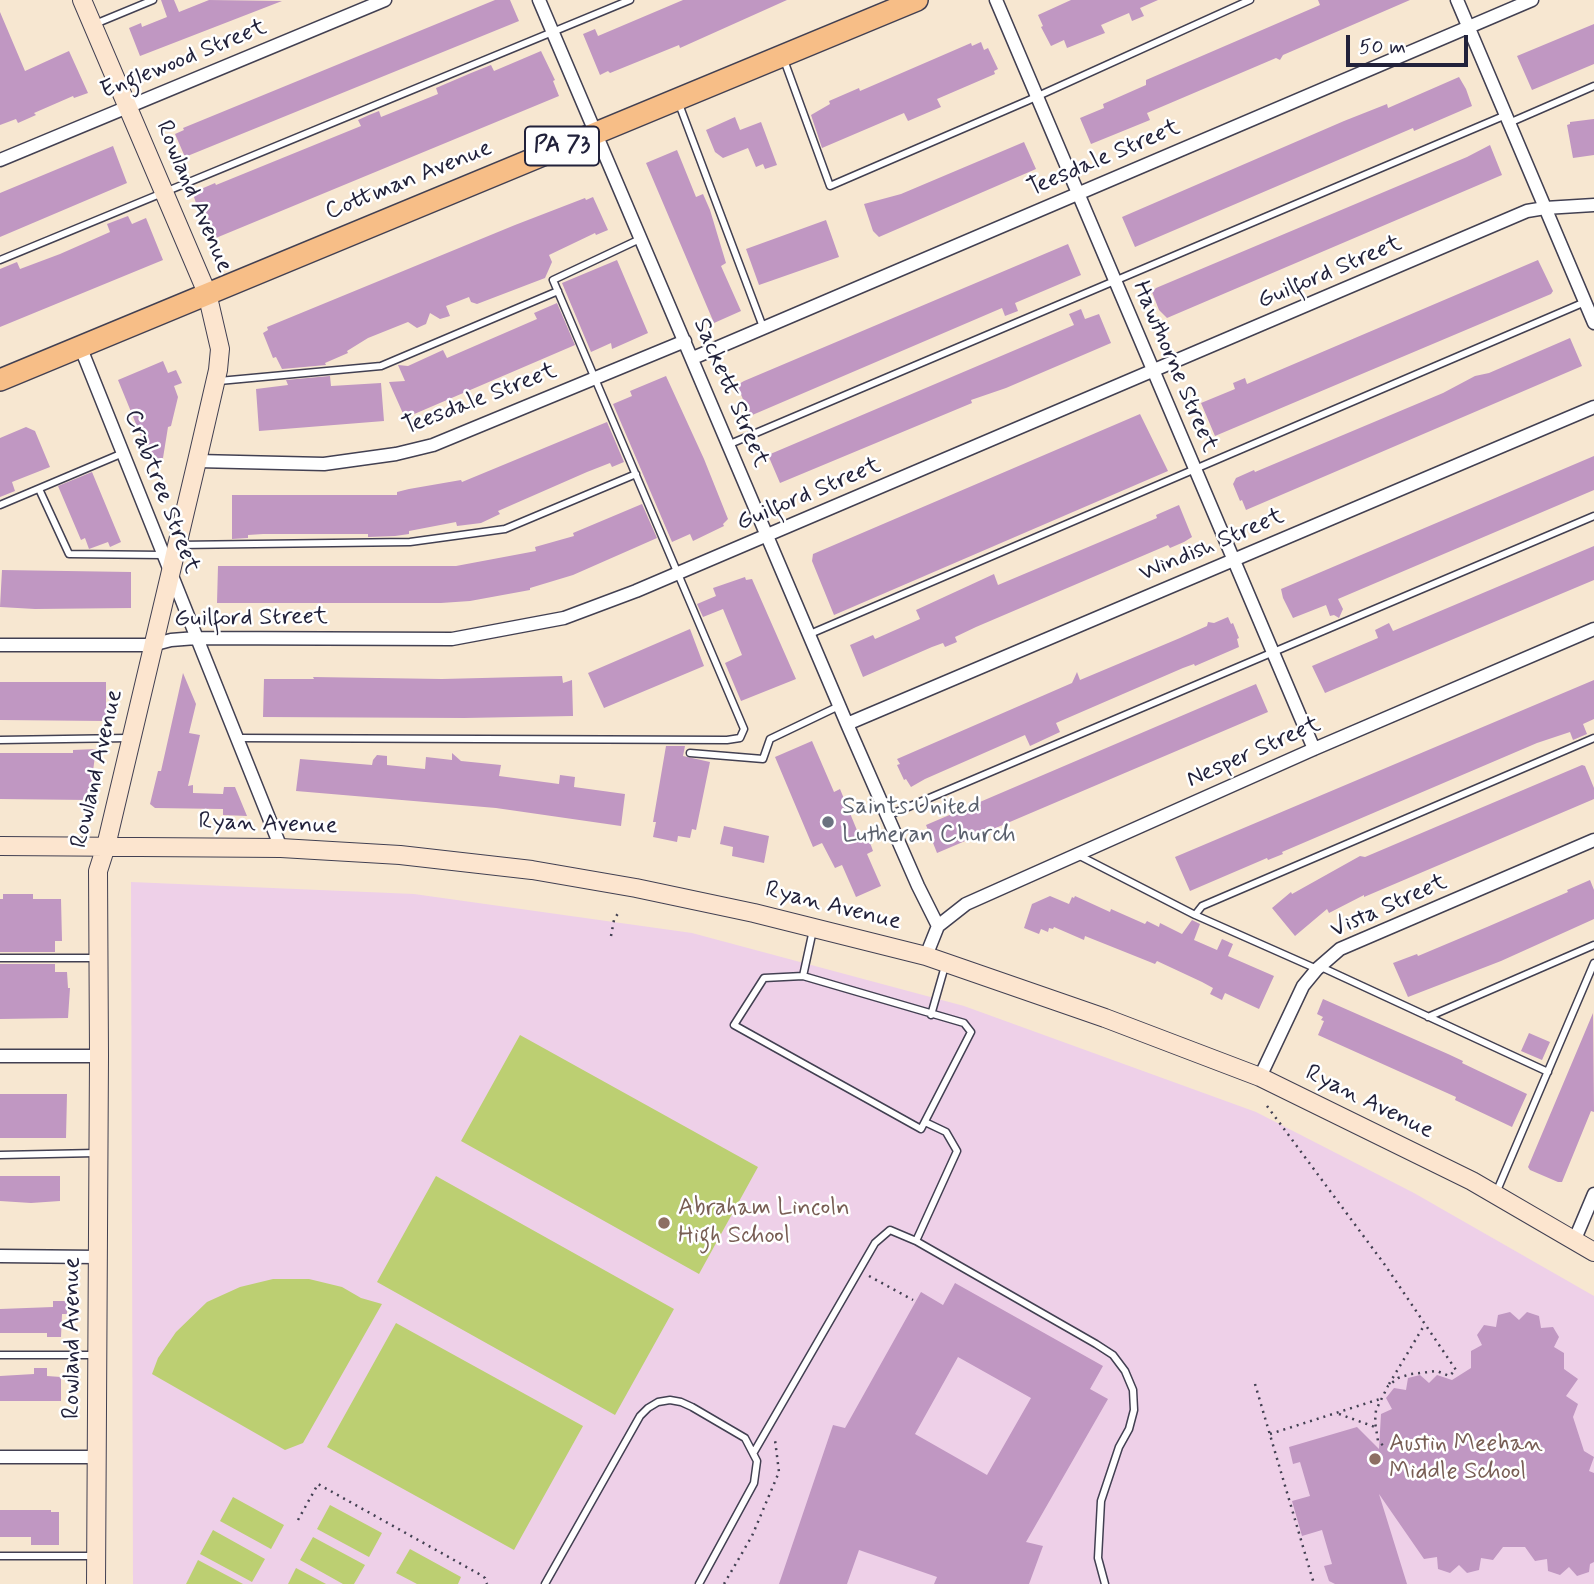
<!DOCTYPE html>
<html>
<head>
<meta charset="utf-8">
<style>
  body { margin:0 }
  #map { position:relative; width:1594px; height:1584px; overflow:hidden; background:#f7e7d1; font-family:Mynerve,sans-serif }
  canvas { display:block }
  .scale { position:absolute; left:1346px; top:35px; width:122px; height:32px; box-sizing:border-box; border:4px solid #22223b; border-top:0; padding-left:9px; font-size:21px; line-height:24px; white-space:nowrap; color:#22223b; -webkit-text-stroke:5px #fff; paint-order:stroke }
</style>
</head>
<body>
<div id="map">
<canvas width="1594" height="1584"></canvas>
<div class="scale">50 m</div>
</div>
<script>
const ctx = document.querySelector('canvas').getContext('2d');
ctx.lineJoin = 'round';
function fillPath(path, color) {
  ctx.fillStyle = color;
  ctx.fill(path, 'evenodd');
}
function shape(rows) {
  const path = new Path2D();
  for (const r of rows) {
    path.moveTo(r[0], r[1]);
    for (let i = 2; i < r.length; i += 2) path.lineTo(r[i], r[i + 1]);
  }
  return path;
}
function trace(path, color, width, dash) {
  ctx.strokeStyle = color;
  ctx.lineWidth = width;
  ctx.lineCap = dash ? 'butt' : 'round';
  ctx.setLineDash(dash || []);
  ctx.stroke(path);
}
function write(font, color, halo, rows, align = 'center') {
  ctx.font = font + ' Mynerve,sans-serif';
  ctx.lineWidth = 5;
  ctx.setLineDash([]);
  ctx.textBaseline = 'middle';
  ctx.strokeStyle = halo;
  ctx.fillStyle = color;
  for (const [text, x, y, turn = 0] of rows) {
    ctx.save();
    ctx.translate(x, y);
    ctx.rotate((+turn || 0) * Math.PI / 180);
    ctx.textAlign = isNaN(turn) ? turn : align;
    if (halo) ctx.strokeText(text, 0, 0);
    ctx.fillText(text, 0, 0);
    ctx.restore();
  }
}
fillPath(shape([
  [131,882,414,894,692,933,964,1006,1256,1112,1414,1193,1594,1296,1594,1584,133,1584]
]), '#eed0e8');
fillPath(shape([
  [520,1035,758,1167,699,1274,461,1141],
  [436,1176,674,1309,615,1415,377,1282],
  [273,1279,309,1279,342,1287,361,1298,382,1304,303,1443,285,1450,152,1374,158,1358,176,1332,207,1302,240,1287],
  [396,1323,583,1426,514,1550,327,1447],
  [233,1497,284,1525,271,1549,220,1521],
  [330,1505,382,1533,369,1557,317,1529],
  [213,1530,265,1559,252,1582,200,1554],
  [313,1537,365,1565,354,1584,343,1584,300,1560],
  [410,1549,461,1577,458,1584,417,1584,396,1573],
  [198,1560,243,1584,186,1584],
  [296,1568,326,1584,288,1584]
]), '#bccf72');
fillPath(shape([
  [161,0,174,0,179,12,209,0,282,1,140,56,129,28,141,23,142,27,167,17],
  [495,0,510,0,519,21,185,157,175,134,184,130,183,128],
  [683,0,787,0,680,48,679,45,610,73,608,71,600,75,583,34,595,29,598,36],
  [1071,0,1158,0,1140,8,1144,16,1132,21,1129,13,1101,25,1105,33,1067,48,1064,40,1051,46,1041,27,1043,26,1038,15],
  [1318,0,1410,0,1283,55,1280,60,1276,58,1147,113,1150,120,1091,144,1080,118,1104,108,1103,104,1146,85,1146,80,1320,5],
  [0,12,25,71,69,51,88,93,74,98,73,96,34,113,36,115,18,123,16,119,0,125],
  [1594,24,1594,64,1532,90,1517,56],
  [981,42,984,50,988,48,998,69,994,71,995,74,937,99,941,107,908,121,904,113,822,148,811,115,830,104,829,101,859,88,860,91,971,43,972,46],
  [541,51,555,80,553,81,559,96,211,240,204,227,193,194,202,192,201,189,215,183,216,185,361,126,358,120,369,115,379,111,381,117,438,94,436,88,471,73,491,65,494,71],
  [1459,77,1466,89,1472,106,1414,131,1413,128,1135,247,1122,217,1344,121,1387,104,1388,108],
  [735,117,740,130,761,122,777,165,765,169,763,164,756,167,748,148,723,158,715,152,706,130],
  [1594,119,1594,155,1573,158,1567,125,1570,124,1570,122],
  [1024,142,1036,169,879,237,873,231,864,204,901,194],
  [1490,145,1502,175,1167,318,1159,310,1152,292,1156,288,1467,157],
  [113,146,127,183,0,237,0,193],
  [677,150,696,197,703,194,710,210,726,263,721,266,741,311,714,323,646,163],
  [593,197,608,230,596,235,595,233,549,255,552,262,545,278,477,304,471,302,469,297,446,306,450,316,440,319,430,313,426,324,417,328,408,322,368,338,347,351,348,353,325,363,326,365,282,369,276,357,273,358,263,333,268,330,267,327,515,225,585,198,586,200],
  [128,216,132,224,146,218,163,260,0,327,0,269,17,262,20,269,60,254,110,232,107,224],
  [826,220,839,257,759,285,746,249],
  [1068,244,1081,275,1015,303,1018,311,1005,316,1002,308,750,416,737,385,744,381],
  [617,260,648,333,612,349,611,343,591,352,562,283],
  [1538,260,1553,291,1551,294,1215,436,1201,403,1235,389,1233,383,1245,378,1247,384],
  [557,303,575,345,405,418,389,382,405,381,398,365,408,366,443,350,447,358,537,319,534,313],
  [1081,309,1085,319,1099,314,1111,343,1006,388,971,400,972,403,780,483,768,455,1074,325,1069,314],
  [1570,338,1582,366,1246,510,1242,500,1240,501,1233,484,1236,478,1254,470,1255,472,1443,393,1475,376,1489,373],
  [163,361,168,373,176,370,182,383,174,386,178,397,171,426,168,427,163,458,152,463,118,380],
  [330,376,331,386,381,383,384,421,259,431,256,389,288,385,286,380],
  [666,376,704,459,728,519,723,524,724,526,693,541,690,534,672,542,613,404,632,396,630,391],
  [1140,414,1168,471,834,615,812,561,813,554],
  [607,422,624,462,612,467,610,463,587,472,498,511,500,514,481,523,457,526,456,522,409,531,409,534,395,536,368,537,368,534,263,534,248,535,248,538,232,539,232,495,397,495,397,492,409,489,461,480,462,482],
  [26,427,35,431,50,467,12,482,15,491,0,497,0,438],
  [1594,456,1594,490,1338,599,1343,609,1339,618,1334,615,1330,616,1326,605,1293,618,1283,598,1281,589],
  [92,472,121,542,110,547,108,542,89,549,85,538,81,540,58,486],
  [642,504,657,538,573,575,530,588,530,590,470,601,441,603,217,603,218,566,456,566,536,551,535,547,574,536,573,533],
  [1179,505,1192,537,1184,542,1170,548,1168,545,976,627,955,637,957,642,945,647,943,643,932,647,863,677,850,645,873,635,875,639,920,619,916,610,994,574,998,585,1157,518,1156,515],
  [1594,546,1594,580,1325,693,1312,666,1378,638,1375,630,1389,623,1393,631],
  [2,570,131,572,131,608,35,609,0,607],
  [745,577,746,580,752,579,796,679,741,701,725,663,742,655,723,609,703,617,697,604,716,596,713,588],
  [1228,617,1231,624,1233,623,1239,638,1237,639,1239,647,1195,666,1194,664,1183,668,1056,723,1060,732,1030,746,1025,735,925,779,911,787,906,779,904,780,897,765,900,764,897,759,1072,683,1077,672,1080,680,1180,638,1207,626,1208,622,1214,623],
  [690,629,704,666,604,708,588,673],
  [183,673,196,704,189,733,200,735,188,786,193,785,193,793,223,794,224,787,235,787,247,816,223,815,223,809,155,808,150,804,158,771,161,771],
  [562,676,563,683,572,680,573,716,464,718,263,717,264,679,314,679,313,677,442,679],
  [1594,680,1594,719,1583,724,1587,734,1573,740,1570,732,1537,743,1282,852,1283,854,1268,860,1267,858,1190,891,1175,857],
  [0,682,106,682,106,721,0,720],
  [1256,684,1268,712,937,853,926,825],
  [812,741,834,792,840,789,861,840,868,837,873,851,867,854,881,886,856,897,842,865,835,868,822,843,813,847,775,757],
  [666,746,685,746,683,756,710,762,696,830,692,829,690,838,678,836,677,842,653,837,656,822,653,822],
  [96,749,89,800,0,799,0,753,73,753,73,750],
  [452,753,461,761,501,765,499,776,559,784,560,775,575,777,574,787,625,794,621,826,496,808,296,791,300,759,372,765,373,760,377,755,387,756,387,765,425,769,426,757,452,760],
  [1582,765,1585,766,1594,788,1594,799,1364,897,1364,895,1329,913,1327,909,1295,936,1272,908,1291,892,1292,894,1360,856,1365,857],
  [724,826,769,836,764,863,732,856,733,847,720,844],
  [1590,880,1594,890,1594,919,1501,961,1408,997,1393,963,1417,954,1418,956,1487,927,1568,892,1567,890],
  [3,894,33,894,33,899,61,899,62,941,55,941,55,952,0,952,0,899,3,899],
  [1050,896,1069,904,1072,897,1074,898,1075,896,1110,912,1111,909,1145,924,1147,921,1159,927,1160,923,1182,934,1192,920,1200,924,1194,940,1217,950,1222,939,1233,944,1228,956,1274,976,1259,1009,1225,993,1222,1000,1210,994,1213,988,1202,982,1157,961,1155,964,1085,936,1084,940,1054,927,1053,929,1049,928,1048,932,1041,929,1039,934,1024,928,1032,904],
  [0,964,55,964,55,972,67,972,68,988,70,988,68,1018,0,1019],
  [1323,999,1448,1054,1463,1061,1462,1063,1527,1094,1512,1127,1455,1100,1456,1097,1318,1035,1324,1021,1321,1020,1323,1017,1317,1014],
  [1593,1013,1594,1112,1591,1111,1562,1182,1558,1182,1530,1170,1528,1167],
  [1529,1033,1550,1042,1542,1060,1521,1051],
  [0,1094,67,1094,66,1138,0,1138],
  [0,1176,60,1176,60,1201,31,1203,0,1201],
  [955,1283,1103,1366,1090,1389,1108,1399,1026,1542,1043,1546,1029,1584,934,1584,937,1577,859,1550,847,1584,779,1584,833,1425,845,1428,921,1292,943,1305],
  [958,1357,1031,1398,987,1475,915,1434],
  [53,1301,67,1301,67,1314,62,1314,61,1337,47,1337,47,1333,0,1333,0,1309,53,1307],
  [1510,1312,1519,1320,1527,1312,1539,1316,1541,1328,1553,1327,1559,1337,1554,1347,1564,1353,1564,1369,1578,1379,1566,1396,1578,1404,1573,1417,1584,1451,1594,1457,1589,1471,1594,1473,1594,1562,1590,1564,1589,1572,1577,1576,1569,1567,1560,1575,1548,1571,1547,1559,1535,1561,1525,1547,1503,1547,1493,1560,1481,1558,1479,1570,1467,1573,1459,1565,1450,1573,1438,1569,1437,1557,1424,1559,1379,1494,1407,1584,1335,1584,1329,1581,1324,1566,1332,1564,1322,1530,1302,1536,1292,1501,1310,1496,1300,1462,1293,1464,1289,1447,1357,1427,1379,1449,1381,1414,1392,1409,1386,1398,1394,1388,1406,1390,1408,1378,1420,1375,1429,1383,1437,1375,1452,1380,1471,1368,1471,1351,1482,1345,1477,1335,1484,1325,1496,1327,1498,1315],
  [34,1368,47,1368,47,1376,61,1377,61,1401,0,1401,0,1376,34,1374],
  [0,1510,51,1510,51,1512,59,1512,59,1545,31,1545,31,1537,0,1537]
]), '#c097c2');
const lane = shape([
  [95,24,153,0],
  [784,60,830,186,1027,101,1250,0],
  [679,104,763,327],
  [1509,123,1594,86],
  [0,260,630,0],
  [219,381,381,366,558,291],
  [730,444,1506,115],
  [39,489,69,554,163,555],
  [0,505,123,453],
  [178,545,410,542,505,529,636,474],
  [810,634,1585,302],
  [237,738,727,740,740,738,744,729,553,280,640,239],
  [0,740,129,738],
  [690,753,763,759,770,739,839,706],
  [887,816,1594,516],
  [1078,855,1195,915,1317,969],
  [1195,915,1202,906,1594,738],
  [0,958,97,958],
  [1321,967,1548,1072],
  [803,976,964,1023,971,1032,921,1129,734,1025,764,978,803,976],
  [803,976,813,930],
  [931,1015,945,966],
  [1428,1017,1594,945],
  [0,1155,96,1153],
  [1496,1193,1594,963],
  [916,1241,957,1151,946,1132,925,1122],
  [0,1355,96,1355],
  [754,1452,875,1243,890,1230,916,1241,1096,1344,1113,1355,1125,1371,1133,1390,1134,1410,1129,1429,1119,1447,1101,1501,1098,1558,1105,1584],
  [0,1556,93,1556],
  [545,1584,640,1416,648,1408,658,1402,670,1400,681,1402,692,1407,745,1438,757,1461,754,1483,699,1584]
]);
const street = shape([
  [539,0,847,724,918,886,938,926,926,956],
  [996,0,1314,749],
  [1457,0,1594,323],
  [0,160,385,0],
  [80,346,281,848],
  [693,358,1532,0],
  [197,461,324,464,396,454,433,445,685,341],
  [0,645,152,645,171,640,196,638,452,639,564,618,636,591,1527,211,1545,208,1594,205],
  [847,724,1594,407],
  [938,926,966,904,1314,749,1594,629],
  [0,1056,99,1056],
  [1260,1077,1303,986,1317,969,1340,949,1594,840],
  [1575,1239,1594,1194],
  [0,1256,98,1257],
  [0,1457,97,1457]
]);
const secondary = shape([
  [82,0,207,293,220,349,218,370,197,461,106,846,98,871,99,1056,96,1584],
  [0,846,281,848,400,855,532,870,636,888,754,913,926,956,1105,1018,1260,1077,1472,1181,1594,1252]
]);
const primary = shape([
  [0,380,917,0]
]);
trace(lane, '#424052', 9);
trace(street, '#424052', 15);
trace(secondary, '#424052', 20);
trace(primary, '#424052', 24);
trace(shape([
  [611,936,614,920,620,910],
  [1267,1106,1385,1265,1456,1370,1449,1376,1437,1371,1411,1374,1398,1378,1388,1386,1376,1410,1375,1422,1378,1441,1386,1448],
  [869,1276,913,1300],
  [1255,1384,1314,1584],
  [1389,1384,1425,1324],
  [1339,1414,1375,1427],
  [1270,1434,1380,1399],
  [298,1520,318,1484,479,1574,485,1578,487,1584],
  [724,1584,752,1536,779,1472,775,1440]
]), '#424052', 2.5, [2, 5]);
trace(lane, '#fff', 6);
trace(street, '#fff', 12);
trace(secondary, '#fce5cf', 18);
trace(primary, '#f7be87', 21);
for (const [x, y, r, color] of [
  [828,822,7,"#6b7280"],
  [664,1223,7,"#8d6e63"],
  [1375,1459,7,"#8d6e63"]
]) {
  const dot = new Path2D();
  dot.arc(x, y, r, 0, 2 * Math.PI);
  ctx.fillStyle = color;
  ctx.fill(dot);
  trace(dot, '#fff', 2.5);
}
for (const [x, y, w] of [
  [562,146,74]
]) {
  const box = new Path2D();
  box.roundRect(x - w / 2, y - 19.5, w, 39, 5);
  ctx.fillStyle = '#fff';
  ctx.fill(box);
  trace(box, '#22223b', 2);
}
write('bold 23px', '#22223b', null, [
  ["PA 73",562,146]
]);
write('24px', '#22223b', '#fff', [
  ["Englewood Street",184,60,-22],
  ["Teesdale Street",1104,159,-23],
  ["Cottman Avenue",409,181,-22],
  ["Rowland Avenue",193,197,67],
  ["Guilford Street",1330,273,-23],
  ["Hawthorne Street",1174,367,67],
  ["Sackett Street",730,393,67],
  ["Teesdale Street",480,400,-21],
  ["Crabtree Street",161,492,69],
  ["Guilford Street",809,495,-23],
  ["Windish Street",1212,546,-23],
  ["Guilford Street",251,619,-1],
  ["Nesper Street",1254,753,-24],
  ["Rowland Avenue",98,769,-77],
  ["Ryan Avenue",268,825,2],
  ["Ryan Avenue",833,907,14],
  ["Vista Street",1389,907,-24],
  ["Ryan Avenue",1369,1103,26],
  ["Rowland Avenue",73,1338,-90]
]);
write('24px', '#5b616d', '#fff', [
  ["Saints United",842,808],
  ["Lutheran Church",842,836]
], 'left');
write('24px', '#785e54', '#fff', [
  ["Abraham Lincoln",678,1209],
  ["High School",678,1237],
  ["Austin Meehan",1389,1445],
  ["Middle School",1389,1473]
], 'left');
</script>
</body>
</html>
